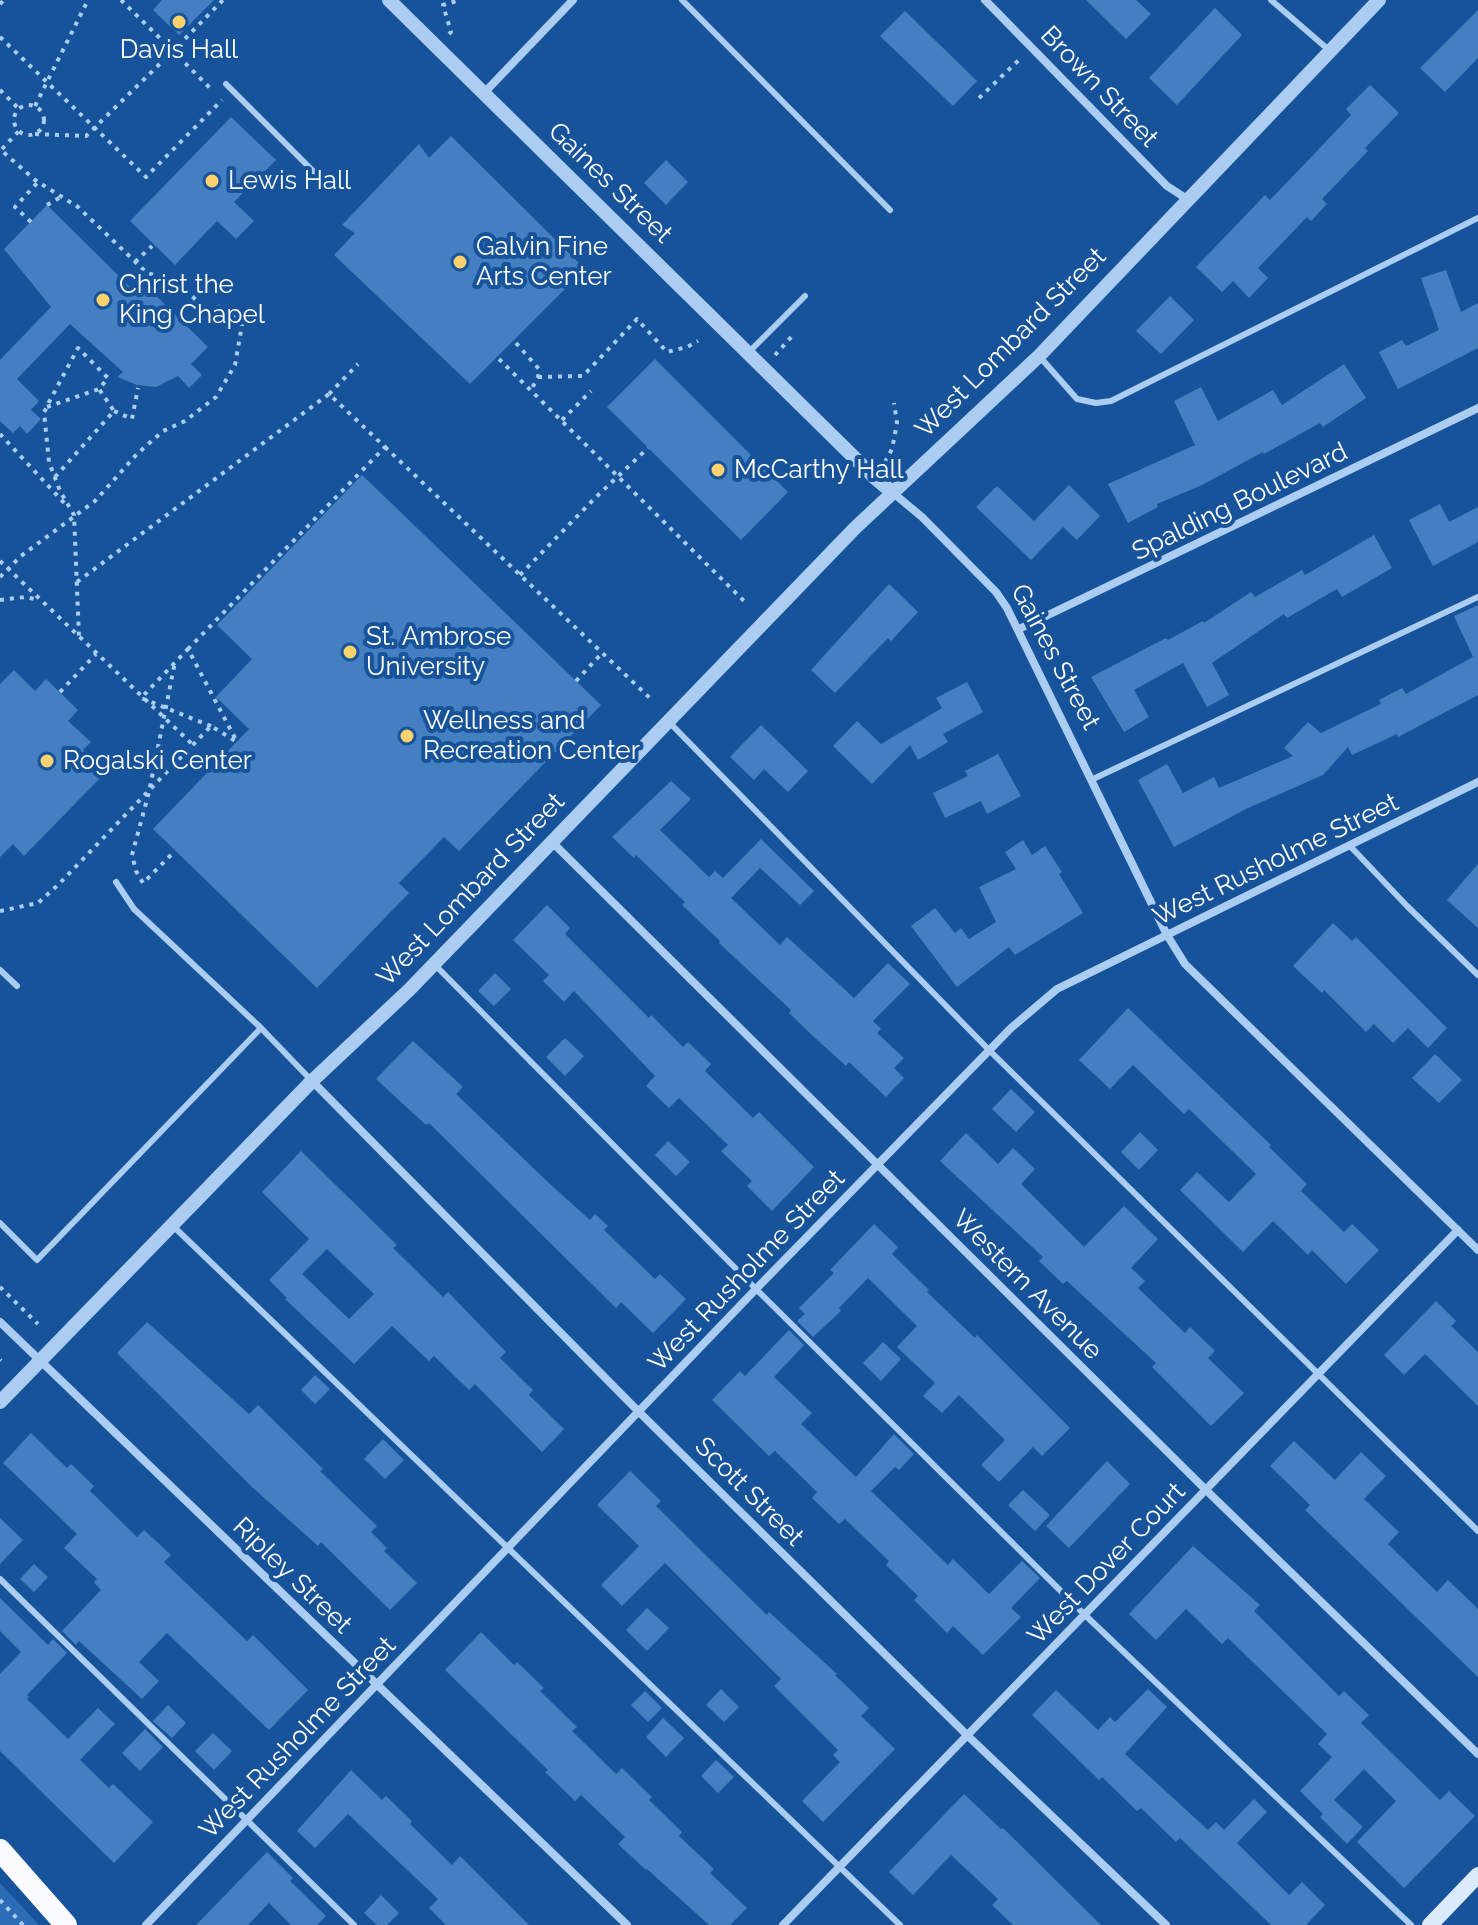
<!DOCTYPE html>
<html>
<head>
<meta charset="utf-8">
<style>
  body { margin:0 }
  canvas { display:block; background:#17539a }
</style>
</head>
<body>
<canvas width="1478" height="1925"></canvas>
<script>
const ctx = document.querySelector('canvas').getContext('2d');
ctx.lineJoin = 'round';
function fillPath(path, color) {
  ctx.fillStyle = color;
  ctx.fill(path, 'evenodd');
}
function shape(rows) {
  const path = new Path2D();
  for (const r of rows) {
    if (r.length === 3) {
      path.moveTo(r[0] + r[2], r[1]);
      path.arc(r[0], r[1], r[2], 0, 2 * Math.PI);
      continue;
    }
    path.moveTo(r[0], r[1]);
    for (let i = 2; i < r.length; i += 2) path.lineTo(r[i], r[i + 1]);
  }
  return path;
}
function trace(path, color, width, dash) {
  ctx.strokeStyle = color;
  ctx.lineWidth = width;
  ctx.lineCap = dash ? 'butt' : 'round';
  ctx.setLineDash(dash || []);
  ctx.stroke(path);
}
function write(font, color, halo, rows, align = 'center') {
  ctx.font = font + ' Raleway,sans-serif';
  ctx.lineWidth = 8;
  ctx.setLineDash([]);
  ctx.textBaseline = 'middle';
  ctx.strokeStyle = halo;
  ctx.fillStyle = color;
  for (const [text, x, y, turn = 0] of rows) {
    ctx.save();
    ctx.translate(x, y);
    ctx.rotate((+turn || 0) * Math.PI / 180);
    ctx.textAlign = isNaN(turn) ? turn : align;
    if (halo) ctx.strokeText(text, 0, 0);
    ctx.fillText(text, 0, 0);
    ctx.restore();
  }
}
fillPath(shape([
  [0,1883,39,1925,0,1925]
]), '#2b6db7');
fillPath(shape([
  [162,0,214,0,179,35,153,10],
  [1086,0,1136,0,1151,14,1126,39],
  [1215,8,1242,35,1177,105,1149,78],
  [1478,10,1478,58,1445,92,1420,68],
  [905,11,977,81,953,106,880,36],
  [1370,85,1399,113,1365,148,1368,151,1322,199,1327,204,1311,221,1307,217,1258,268,1268,278,1249,298,1233,281,1222,292,1196,267,1265,195,1270,200,1317,151,1351,115,1346,109],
  [231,117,276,160,234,202,254,221,236,239,217,221,175,265,130,221],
  [451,136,585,269,470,384,334,255,355,233,342,225,419,144,429,158],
  [666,160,688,182,666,205,644,183],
  [47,205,136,293,144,284,208,347,191,364,202,375,189,388,178,376,156,387,137,385,117,377,123,372,70,324,17,379,39,401,31,410,41,419,27,434,20,426,13,433,0,421,0,360,51,307,4,249],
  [1446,270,1461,312,1478,303,1478,348,1398,389,1379,352,1402,340,1406,346,1439,330,1421,278],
  [1170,296,1194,320,1161,354,1136,331],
  [655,359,788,492,741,540,607,407],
  [1344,364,1366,398,1323,427,1320,423,1264,454,1263,452,1202,485,1157,504,1158,507,1128,523,1108,484,1195,445,1174,401,1201,387,1218,421,1273,390,1282,405],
  [362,475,601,705,459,851,444,837,399,883,409,893,317,988,153,829,249,729,216,697,252,659,217,625],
  [1069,485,1100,516,1077,540,1063,527,1031,560,976,507,997,486,1034,521],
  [1440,504,1449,522,1478,507,1478,542,1433,566,1409,520],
  [1374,535,1392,568,1342,597,1337,589,1287,618,1284,614,1212,663,1229,695,1207,707,1183,663,1134,690,1149,717,1124,732,1091,677,1166,638,1168,640,1203,621,1204,623,1251,592,1255,597,1302,570,1305,575],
  [889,584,918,612,891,641,888,638,835,693,811,670],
  [1478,605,1478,695,1398,737,1397,734,1352,755,1348,747,1323,775,1248,808,1174,847,1138,780,1167,764,1183,793,1214,777,1219,788,1293,756,1284,748,1308,722,1321,733,1381,704,1379,700,1402,688,1406,694,1473,657,1454,616],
  [14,670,35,691,46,679,78,710,68,721,91,742,83,750,106,772,24,856,13,844,0,857,0,684],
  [967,682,983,712,943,734,948,742,918,760,910,745,872,784,833,746,857,721,881,744,942,708,936,698],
  [761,725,808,771,788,792,764,769,754,780,730,757],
  [998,754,1021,796,987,814,981,801,945,818,933,793,968,776,965,771],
  [671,781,691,799,660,830,709,877,715,871,723,878,761,839,814,891,800,905,760,868,731,898,780,945,787,937,854,998,888,963,910,984,873,1021,881,1029,877,1033,904,1058,894,1068,904,1078,886,1097,849,1062,846,1066,814,1037,789,1013,791,1010,719,943,720,941,682,905,685,902,636,855,634,858,612,837],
  [1023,840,1032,855,1045,846,1062,872,1059,874,1083,913,1015,955,1009,947,957,987,911,926,935,908,955,933,961,928,969,939,996,922,979,887,1016,869,1005,852],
  [1478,864,1478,928,1447,900],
  [547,905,570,928,565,934,649,1018,651,1015,683,1047,688,1042,711,1064,705,1071,753,1118,759,1112,814,1167,772,1211,747,1186,752,1181,721,1151,728,1145,679,1098,669,1108,646,1086,655,1076,574,991,564,1002,543,981,549,975,513,940],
  [1333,923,1352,941,1356,937,1447,1028,1428,1048,1408,1028,1393,1043,1374,1024,1366,1032,1324,990,1322,993,1293,966],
  [495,973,511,989,494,1006,478,991],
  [1128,1008,1271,1145,1269,1147,1307,1184,1301,1191,1344,1232,1352,1224,1379,1250,1346,1284,1312,1250,1308,1255,1273,1221,1243,1252,1180,1190,1197,1172,1229,1202,1256,1174,1189,1109,1184,1114,1133,1065,1110,1089,1079,1060],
  [565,1038,584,1056,565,1076,546,1057],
  [413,1041,463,1087,456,1094,551,1185,590,1220,595,1214,608,1226,604,1230,655,1279,660,1274,686,1299,653,1333,621,1302,616,1308,429,1123,426,1125,376,1079],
  [1435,1054,1462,1080,1439,1103,1412,1078],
  [1011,1089,1035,1112,1016,1132,992,1109],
  [1140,1132,1158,1150,1139,1170,1121,1152],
  [966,1133,998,1164,1013,1148,1035,1169,1021,1184,1084,1247,1124,1206,1158,1239,1131,1268,1145,1281,1138,1288,1185,1333,1190,1327,1215,1351,1208,1358,1244,1393,1211,1426,1152,1367,1156,1363,1067,1281,1063,1284,1039,1261,1043,1257,940,1161],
  [668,1141,690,1162,676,1176,655,1155],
  [301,1151,397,1245,393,1248,443,1297,448,1292,506,1352,500,1358,533,1390,529,1395,564,1429,542,1452,475,1384,469,1390,434,1356,429,1361,392,1326,354,1364,285,1299,287,1298,269,1280,309,1239,262,1192],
  [327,1249,374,1294,349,1319,302,1274],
  [874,1224,898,1247,892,1254,929,1290,927,1292,975,1338,977,1335,1070,1428,1042,1456,1033,1447,999,1482,981,1465,1005,1440,959,1395,942,1413,923,1396,935,1383,897,1347,917,1326,868,1278,839,1308,841,1311,813,1337,797,1321,805,1314,799,1308,834,1273,830,1270],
  [1436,1301,1456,1321,1451,1326,1478,1352,1478,1406,1425,1354,1404,1375,1384,1355],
  [147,1322,249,1414,258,1405,323,1469,320,1471,377,1526,371,1532,387,1548,384,1551,417,1583,390,1610,321,1542,318,1546,251,1486,117,1353],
  [789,1330,804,1345,774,1377,812,1413,801,1424,856,1477,894,1434,914,1454,899,1470,895,1467,871,1491,948,1565,953,1559,989,1594,1022,1561,1040,1578,1011,1608,1021,1617,983,1655,953,1626,947,1633,914,1600,918,1596,886,1565,889,1561,845,1519,839,1524,812,1498,817,1492,775,1451,769,1456,712,1400,740,1371,745,1376],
  [883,1342,901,1359,881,1381,863,1363],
  [315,1375,330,1389,315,1404,301,1390],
  [31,1433,67,1468,71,1464,94,1486,90,1491,137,1537,144,1530,171,1555,164,1562,247,1641,253,1635,308,1690,269,1730,167,1633,139,1662,159,1681,142,1699,79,1641,76,1645,62,1631,101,1590,94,1582,97,1579,64,1548,77,1534,3,1463],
  [383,1439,404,1460,385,1479,364,1459],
  [1294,1441,1335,1480,1361,1452,1386,1476,1364,1499,1399,1532,1388,1544,1437,1592,1448,1580,1478,1609,1478,1677,1305,1510,1310,1505,1270,1466],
  [1107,1461,1130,1484,1069,1548,1046,1526],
  [630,1471,661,1501,656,1506,725,1574,767,1615,769,1612,837,1674,835,1675,869,1708,861,1716,895,1749,823,1822,802,1801,840,1762,833,1755,838,1750,774,1686,781,1679,665,1563,622,1606,601,1585,639,1546,597,1505],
  [1023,1490,1050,1515,1035,1531,1008,1505],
  [0,1518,23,1540,0,1564],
  [1193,1546,1260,1605,1254,1611,1339,1696,1344,1691,1369,1715,1361,1723,1440,1800,1449,1791,1475,1816,1404,1888,1357,1842,1396,1801,1364,1769,1334,1800,1363,1827,1347,1844,1320,1817,1323,1814,1300,1791,1332,1757,1318,1744,1327,1734,1228,1638,1222,1644,1186,1609,1156,1640,1129,1614],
  [34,1564,48,1577,34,1592,20,1579],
  [0,1598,48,1645,53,1639,67,1653,27,1695,29,1697,27,1699,68,1739,98,1708,115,1724,80,1760,109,1788,113,1784,153,1822,114,1863,0,1751,0,1674,21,1652,0,1631],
  [647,1608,669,1628,647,1651,626,1630],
  [481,1632,514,1665,517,1662,544,1688,540,1691,577,1727,572,1731,616,1774,622,1768,652,1797,649,1800,682,1832,679,1836,714,1869,710,1873,747,1908,730,1925,709,1925,647,1869,646,1870,618,1844,625,1837,581,1795,575,1801,545,1772,548,1770,445,1670],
  [721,1689,739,1707,724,1722,706,1705],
  [1148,1689,1167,1707,1125,1754,1208,1830,1216,1822,1224,1830,1254,1799,1267,1812,1237,1843,1289,1895,1302,1882,1325,1905,1306,1925,1271,1925,1180,1838,1176,1842,1141,1808,1137,1811,1102,1777,1099,1780,1032,1715,1056,1690,1098,1730,1110,1717,1115,1722],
  [645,1691,662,1708,648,1722,631,1705],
  [168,1705,186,1723,172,1738,153,1721],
  [663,1718,684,1738,666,1757,646,1737],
  [145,1729,163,1747,140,1771,122,1753],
  [213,1733,232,1751,214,1770,195,1751],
  [716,1760,734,1777,718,1793,701,1776],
  [351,1770,382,1800,386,1796,412,1821,410,1824,452,1865,460,1856,529,1925,446,1925,429,1908,438,1899,348,1814,315,1848,297,1831],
  [964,1794,1001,1829,1003,1828,1101,1925,1013,1925,992,1905,998,1899,951,1855,913,1895,889,1872],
  [267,1852,293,1878,290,1881,326,1916,317,1925,291,1925,269,1903,248,1925,196,1925],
  [381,1895,399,1913,387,1925,377,1925,364,1913]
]), '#447fc2');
trace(shape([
  [121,0,173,51,223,0],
  [0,4,4,0],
  [449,34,451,32,443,5,460,0],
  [0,37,146,177,222,100],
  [0,90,18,108],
  [979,98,1020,59],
  [29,120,15],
  [35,106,88,0],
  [35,134,86,136,173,51,213,91],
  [2,149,19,131],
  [47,205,61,197],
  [31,222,15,207,38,182],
  [135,262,152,246],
  [516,343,539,369,538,377,531,390],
  [775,355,794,334],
  [499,359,747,604],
  [538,377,583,376,637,319,667,352,687,347,698,341],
  [329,394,358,364],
  [47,407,99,389,108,378,78,348,49,402,47,407,44,412,49,462,60,491,74,515,79,637],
  [114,411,132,419,138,388],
  [562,420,591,391],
  [0,434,68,507],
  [385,447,652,700],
  [885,462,892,449,895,434,897,423,894,403],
  [55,477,114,411,99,389],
  [0,561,193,745],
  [520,575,595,498,648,448],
  [0,577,21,556,95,501,137,454,163,431,185,421,216,397,235,365,242,325,222,306,206,310,185,289,166,278,147,273,78,207,35,180,1,150],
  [77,582,329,394,385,447,188,649],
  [0,600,25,597,39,600],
  [576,681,602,653],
  [60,692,96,654],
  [211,726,141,698,188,649,236,740],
  [171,855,143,883,136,871,132,855,149,792,175,662],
  [0,911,38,903,59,884,211,726,237,742],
  [0,1287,38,1324],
  [0,1360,1,1361],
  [0,1900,23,1925]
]), '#accdf2', 4, [4, 6]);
trace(shape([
  [682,0,890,210],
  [1271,0,1330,51],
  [226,84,327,185],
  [749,352,805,296],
  [1040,357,1077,399,1096,403,1111,401,1478,218],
  [669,722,990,1051,1478,1531],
  [1091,780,1478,597],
  [1350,846,1407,906,1478,975],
  [116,882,134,909,261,1028,312,1081],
  [435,965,756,1289,1085,1615,1411,1925],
  [0,970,17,986],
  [0,1223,37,1260,261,1028],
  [172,1225,900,1925],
  [0,1579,354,1925]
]), '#accdf2', 6);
trace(shape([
  [985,0,1167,186,1187,199],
  [484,93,573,0],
  [892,492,922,517,996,592,1007,608,1167,935,1185,964,1478,1250],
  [1019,629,1478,408],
  [552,842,1206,1490,1478,1754],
  [312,1081,639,1412,968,1736,1166,1925],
  [0,1322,627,1925],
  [146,1925,756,1289,1011,1028,1057,989,1478,782],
  [783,1925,1458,1230]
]), '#accdf2', 8);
trace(shape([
  [389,0,874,477,892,492],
  [0,1402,312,1081,409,990,855,528,1039,356,1379,0]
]), '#accdf2', 14);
trace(shape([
  [1430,1925,1478,1875]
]), '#dbeafc', 16);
trace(shape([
  [0,1850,66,1925]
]), '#fbfcff', 22);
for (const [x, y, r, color] of [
  [179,22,8,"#ffd26d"],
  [212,181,8,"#ffd26d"],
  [460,262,8,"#ffd26d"],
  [103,300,8,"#ffd26d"],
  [718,470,8,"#ffd26d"],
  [350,652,8,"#ffd26d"],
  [407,736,8,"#ffd26d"],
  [47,761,8,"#ffd26d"]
]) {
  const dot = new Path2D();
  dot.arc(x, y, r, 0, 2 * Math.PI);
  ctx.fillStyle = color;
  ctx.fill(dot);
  trace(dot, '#17539a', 3);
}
write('26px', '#fff', '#17539a', [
  ["Davis Hall",179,50,"center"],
  ["Lewis Hall",228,181],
  ["Galvin Fine",476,247],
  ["Arts Center",476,277],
  ["Christ the",119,285],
  ["King Chapel",119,315],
  ["McCarthy Hall",734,470],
  ["St. Ambrose",366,637],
  ["University",366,667],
  ["Wellness and",423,721],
  ["Recreation Center",423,751],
  ["Rogalski Center",63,761]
], 'left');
write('26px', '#fff', '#17539a', [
  ["Brown Street",1099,87,46],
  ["Gaines Street",610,183,44],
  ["West Lombard Street",1011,343,-45],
  ["Spalding Boulevard",1240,502,-26],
  ["Gaines Street",1055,657,62],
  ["West Rusholme Street",1276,860,-26],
  ["West Lombard Street",471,890,-46],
  ["West Rusholme Street",747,1271,-46],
  ["Western Avenue",1027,1285,45],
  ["Scott Street",749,1492,45],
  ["West Dover Court",1107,1564,-46],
  ["Ripley Street",292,1576,44],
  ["West Rusholme Street",298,1738,-46]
]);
</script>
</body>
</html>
